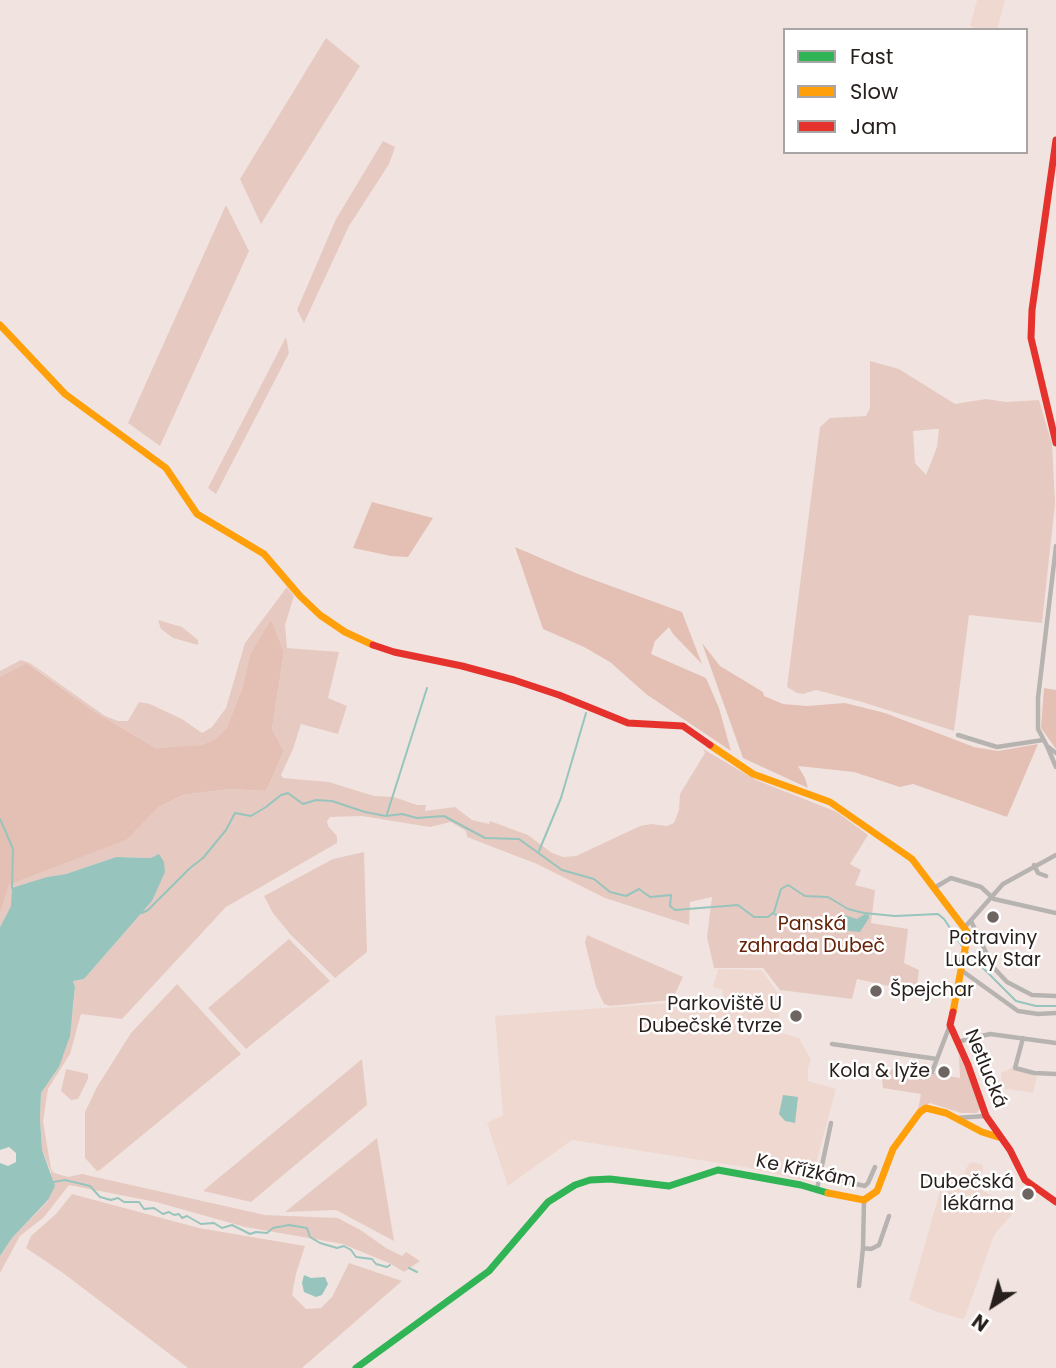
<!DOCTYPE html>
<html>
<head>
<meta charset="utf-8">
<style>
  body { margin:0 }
  #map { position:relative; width:1056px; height:1368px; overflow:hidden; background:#f1e4e0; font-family:Poppins,sans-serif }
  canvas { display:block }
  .legend { position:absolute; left:783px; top:28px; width:245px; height:126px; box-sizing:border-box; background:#fff; border:2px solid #a9a5a4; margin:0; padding:9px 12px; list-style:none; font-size:21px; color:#271f1c }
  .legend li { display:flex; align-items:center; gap:14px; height:35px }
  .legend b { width:35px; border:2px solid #a9a5a4 }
  .north { position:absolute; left:958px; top:1270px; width:70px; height:70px; -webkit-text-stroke:5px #fff; paint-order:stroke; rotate:216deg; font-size:19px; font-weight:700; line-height:28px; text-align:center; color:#271f1c }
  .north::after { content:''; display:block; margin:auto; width:24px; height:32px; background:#271f1c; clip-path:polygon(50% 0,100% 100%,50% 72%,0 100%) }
</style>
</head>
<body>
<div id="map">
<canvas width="1056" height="1368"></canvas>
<ul class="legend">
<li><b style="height:9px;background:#30b455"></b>Fast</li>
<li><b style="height:9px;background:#ff9f0a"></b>Slow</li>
<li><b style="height:9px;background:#e5322d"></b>Jam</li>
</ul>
<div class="north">N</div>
</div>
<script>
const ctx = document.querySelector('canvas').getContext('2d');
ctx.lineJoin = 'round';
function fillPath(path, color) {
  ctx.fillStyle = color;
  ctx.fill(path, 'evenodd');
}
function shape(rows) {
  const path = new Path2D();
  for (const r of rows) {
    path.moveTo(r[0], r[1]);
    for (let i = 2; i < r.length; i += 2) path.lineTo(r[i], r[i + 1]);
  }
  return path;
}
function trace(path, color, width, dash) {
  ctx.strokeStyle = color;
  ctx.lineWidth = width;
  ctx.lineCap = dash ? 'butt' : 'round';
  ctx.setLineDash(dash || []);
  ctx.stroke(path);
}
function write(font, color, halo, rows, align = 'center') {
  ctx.font = font + ' Poppins,sans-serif';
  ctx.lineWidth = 5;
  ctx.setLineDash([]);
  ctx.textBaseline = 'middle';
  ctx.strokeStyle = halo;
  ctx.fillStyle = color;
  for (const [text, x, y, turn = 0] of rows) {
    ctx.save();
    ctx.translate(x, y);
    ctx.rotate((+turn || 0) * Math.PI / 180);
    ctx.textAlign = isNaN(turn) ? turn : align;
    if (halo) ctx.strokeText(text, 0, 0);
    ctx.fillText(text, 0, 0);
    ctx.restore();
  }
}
fillPath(shape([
  [977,0,1005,0,997,30,981,30,970,26],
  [718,969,762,970,781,998,778,1032,799,1038,811,1060,808,1068,808,1081,836,1089,811,1182,744,1167,572,1140,508,1186,487,1123,503,1115,495,1016,723,999,723,990,713,987],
  [1011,1068,1037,1076,1033,1093,1002,1088,1001,1073],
  [973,1162,983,1165,980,1189,991,1195,1013,1213,994,1235,965,1317,962,1319,937,1312,909,1300,940,1191,947,1193,952,1178,957,1180,965,1172,969,1163]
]), '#efd8d0');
fillPath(shape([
  [326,38,360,66,261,224,240,179],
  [383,141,395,147,389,164,349,226,304,323,297,310,336,219],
  [226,205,249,251,160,446,128,423],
  [286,337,289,353,216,494,208,488],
  [870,361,899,369,955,404,986,399,1006,402,1039,400,1052,444,1055,504,1042,623,969,615,954,731,862,702,816,690,803,694,797,693,787,687,820,427,830,418,866,416,870,408],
  [935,429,939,429,937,447,926,475,915,463,913,431],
  [287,587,294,596,285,625,287,648,339,652,328,698,347,706,338,734,301,724,293,749,281,775,283,778,329,782,374,796,394,797,417,805,426,805,425,811,455,807,472,820,489,824,490,821,528,835,552,853,563,857,576,856,640,826,651,824,667,826,674,823,679,810,680,794,705,753,703,749,756,780,837,812,868,835,850,864,861,870,855,885,875,890,871,923,908,929,904,963,919,970,916,992,857,979,852,999,780,990,763,968,714,968,707,937,712,897,690,902,689,925,605,898,537,864,467,837,466,831,451,822,430,827,362,816,330,817,327,821,328,826,337,836,337,843,226,907,122,1019,81,1014,70,1054,48,1089,43,1121,51,1169,54,1173,68,1177,82,1174,265,1215,338,1218,362,1231,386,1248,402,1256,406,1252,420,1261,404,1272,391,1264,343,1244,245,1227,156,1202,69,1185,44,1217,20,1236,0,1273,0,1256,12,1238,48,1201,51,1172,42,1150,40,1118,41,1093,59,1067,73,1010,75,988,73,981,84,979,152,901,151,858,116,857,66,874,47,877,11,906,0,927,0,914,9,885,125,840,159,807,183,795,229,789,266,791,284,751,272,729,284,652,271,621,250,654,242,689,226,729,215,739,201,745,182,747,156,748,95,712,28,663,0,677,0,671,21,660,30,663,105,716,118,721,128,721,139,702,150,704,182,719,202,733,212,727,226,708,245,643],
  [158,620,182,627,198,640,198,645,173,638,161,629],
  [364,852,367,952,335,978,290,934,273,913,264,896,333,859],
  [587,935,683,977,672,1000,610,1006,604,1004,596,987,585,942],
  [289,939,330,981,246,1049,208,1008],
  [177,984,241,1054,100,1170,97,1171,85,1158,85,1112,97,1087,131,1033],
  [959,1055,969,1075,980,1109,977,1113,961,1113,930,1103,918,1110,921,1094,883,1088,881,1068,921,1073,924,1062,930,1066,929,1072,960,1078],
  [362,1059,367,1105,251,1202,203,1191],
  [66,1069,88,1074,88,1079,78,1099,71,1100,61,1091],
  [377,1138,394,1241,336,1210,285,1212],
  [72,1194,199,1228,305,1246,296,1274,292,1295,306,1309,321,1308,332,1297,349,1263,402,1281,302,1368,188,1368,63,1273,26,1248,31,1236,56,1214]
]), '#e6cac1');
fillPath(shape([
  [372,502,433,518,408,557,391,556,353,548],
  [515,547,578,574,682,612,702,664,673,634,669,627,655,641,651,654,706,678,719,708,731,751,646,694,610,662,584,647,543,629],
  [271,620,284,652,272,729,284,751,266,791,229,789,183,795,159,807,126,840,9,885,0,914,0,677,27,663,95,712,156,748,201,745,215,739,226,729,242,689,250,654],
  [702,643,720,666,763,692,764,696,783,704,807,706,845,703,885,713,974,747,998,751,1038,744,1007,817,913,784,900,787,854,772,798,766,805,778,808,788,743,758],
  [1044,688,1056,690,1056,749,1041,728]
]), '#e4c0b4');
fillPath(shape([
  [159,854,164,862,165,872,152,901,84,979,73,981,75,987,70,1036,59,1067,41,1093,40,1118,42,1150,55,1186,48,1200,12,1238,0,1256,0,1163,8,1166,16,1162,16,1153,9,1147,0,1150,0,927,11,906,12,888,47,877,66,874,116,857,151,858],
  [841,914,857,919,865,914,869,915,869,918,860,932,831,929,830,925,836,924],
  [783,1095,798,1097,795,1123,785,1121,779,1114],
  [304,1275,311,1278,325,1277,328,1284,322,1295,316,1297,304,1292,302,1283]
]), '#97c4bd');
trace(shape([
  [387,814,427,688],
  [0,819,13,849,12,888],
  [539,851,561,798,586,713],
  [142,913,148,910,190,868,203,858,226,830,235,813,251,816,266,807,281,795,288,793,303,804,316,800,332,801,365,812,386,816,402,814,417,818,444,816,485,838,519,839,562,870,594,879,610,892,626,896,639,889,650,897,671,895,670,906,675,910,738,905,754,917,768,917,774,912,781,889,788,885,805,896,828,897,848,909,864,913,895,916,938,914,944,919,962,946],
  [774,914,820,928,833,927],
  [968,953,1016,1001,1036,1006,1056,1006],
  [54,1182,65,1180,90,1186,100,1197,111,1200,118,1198,124,1202,139,1202,144,1209,154,1208,163,1214,169,1212,174,1215,179,1214,182,1218,187,1216,201,1224,214,1223,222,1228,232,1225,250,1234,256,1232,267,1233,273,1228,289,1225,307,1228,310,1237,320,1243,337,1248,344,1246,351,1250,356,1257,372,1259,376,1264,387,1267,390,1265],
  [409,1268,417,1272]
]), '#97c4bd', 2);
trace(shape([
  [1056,546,1038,698,1038,729,1047,746,1056,753],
  [958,735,997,747,1043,740],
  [1047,746,1056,767],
  [1034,865,1038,873,1046,876],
  [934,888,951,878,981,887,994,899,1056,913],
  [971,921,993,967,1007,982,1032,995,1056,996],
  [965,927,1003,884,1056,855],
  [961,970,1018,1011,1038,1014,1056,1013],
  [1023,1038,1015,1068,1034,1073,1056,1074],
  [957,1042,990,1034,1056,1043],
  [832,1044,937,1059],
  [932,1072,950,1025],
  [956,1118,985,1116],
  [820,1176,865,1186,868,1183,875,1167],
  [817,1189,831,1123],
  [863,1248,871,1249,879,1245,889,1216],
  [859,1286,863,1248,864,1201]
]), '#b7b3b1', 4.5);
trace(shape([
  [356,1368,489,1271,548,1202,575,1185,590,1180,610,1179,669,1186,718,1170,801,1185,828,1193]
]), '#30b455', 7);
trace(shape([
  [0,325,65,394,166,468,197,514,264,554,300,596,320,615,345,632,373,645],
  [710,745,753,774,830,802,912,859,968,933,953,1012],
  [828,1193,864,1200,877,1191,893,1149,920,1112,926,1108,946,1113,982,1132,998,1137]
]), '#ff9f0a', 7);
trace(shape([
  [1056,140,1032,310,1031,338,1056,443],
  [373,645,394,652,462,666,514,680,559,695,628,723,683,726,710,745],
  [953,1012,950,1025,968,1065,986,1116,1010,1150,1025,1180,1056,1202]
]), '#e5322d', 7);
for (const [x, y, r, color] of [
  [993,917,7,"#6e6461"],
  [876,991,7,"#6e6461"],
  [796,1016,7,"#6e6461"],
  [944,1072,7,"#6e6461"],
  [1028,1194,7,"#6e6461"]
]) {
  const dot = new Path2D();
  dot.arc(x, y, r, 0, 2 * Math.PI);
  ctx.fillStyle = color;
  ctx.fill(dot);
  trace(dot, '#fff', 2.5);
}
write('19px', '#642208', '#fff', [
  ["Panská",812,925],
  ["zahrada Dubeč",812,947]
]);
write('19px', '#271f1c', '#fff', [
  ["Potraviny",993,939,"center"],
  ["Lucky Star",993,961,"center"],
  ["Špejchar",890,991,"left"],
  ["Parkoviště U",782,1005],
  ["Dubečské tvrze",782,1027],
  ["Kola & lyže",930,1072],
  ["Dubečská",1014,1183],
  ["lékárna",1014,1205]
], 'right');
write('19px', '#271f1c', '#fff', [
  ["Netlucká",985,1069,68],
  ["Ke Křížkám",806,1172,12]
]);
</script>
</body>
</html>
